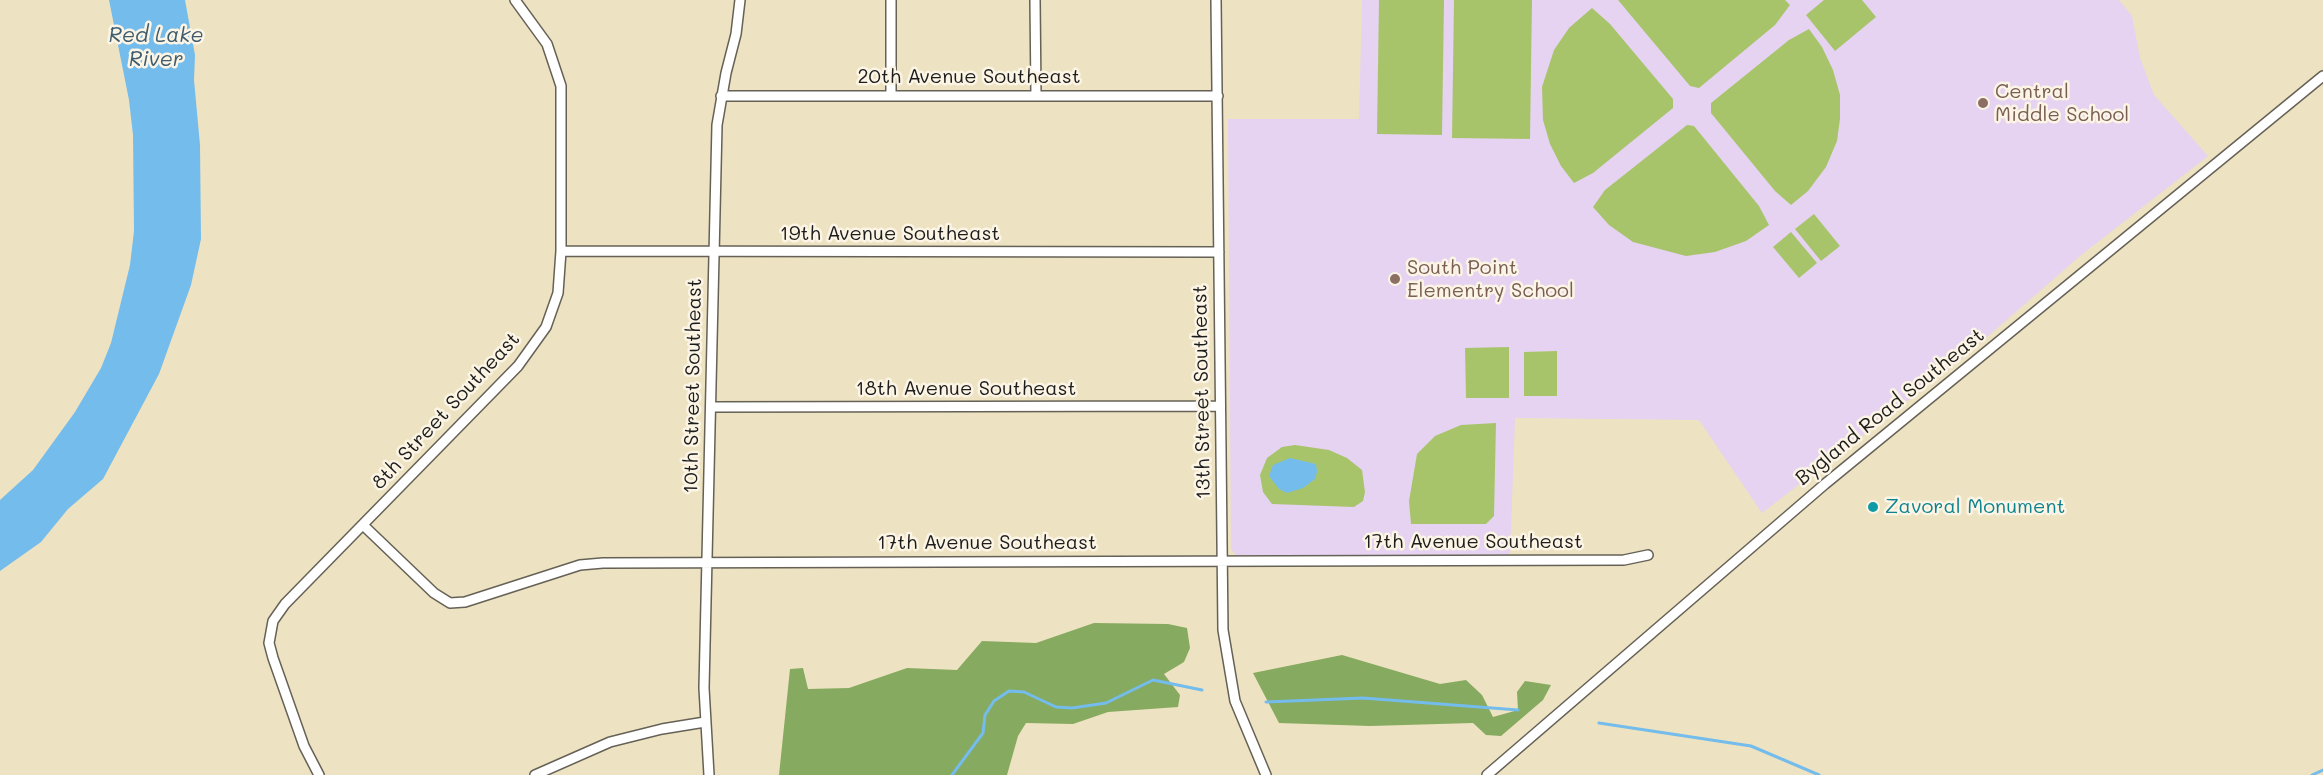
<!DOCTYPE html>
<html>
<head>
<meta charset="utf-8">
<style>
  body { margin:0 }
  canvas { display:block; background:#ede2c1 }
</style>
</head>
<body>
<canvas width="2323" height="775"></canvas>
<script>
const ctx = document.querySelector('canvas').getContext('2d');
ctx.lineJoin = 'round';
function fillPath(path, color) {
  ctx.fillStyle = color;
  ctx.fill(path, 'evenodd');
}
function shape(rows) {
  const path = new Path2D();
  for (const r of rows) {
    path.moveTo(r[0], r[1]);
    for (let i = 2; i < r.length; i += 2) path.lineTo(r[i], r[i + 1]);
  }
  return path;
}
function trace(path, color, width, dash) {
  ctx.strokeStyle = color;
  ctx.lineWidth = width;
  ctx.lineCap = dash ? 'butt' : 'round';
  ctx.setLineDash(dash || []);
  ctx.stroke(path);
}
function write(font, color, halo, rows, align = 'center') {
  ctx.font = font + ' Mali,sans-serif';
  ctx.lineWidth = 5;
  ctx.setLineDash([]);
  ctx.textBaseline = 'middle';
  ctx.strokeStyle = halo;
  ctx.fillStyle = color;
  for (const [text, x, y, turn = 0] of rows) {
    ctx.save();
    ctx.translate(x, y);
    ctx.rotate((+turn || 0) * Math.PI / 180);
    ctx.textAlign = isNaN(turn) ? turn : align;
    if (halo) ctx.strokeText(text, 0, 0);
    ctx.fillText(text, 0, 0);
    ctx.restore();
  }
}
fillPath(shape([
  [1362,0,2119,0,2132,16,2140,58,2154,95,2208,156,2080,256,1963,358,1762,513,1699,420,1515,418,1510,555,1236,555,1231,549,1228,119,1359,119]
]), '#e5d3f1');
fillPath(shape([
  [1379,0,1444,0,1442,135,1377,134],
  [1454,0,1532,0,1530,139,1452,138],
  [1618,0,1785,0,1790,5,1775,25,1699,88,1690,86],
  [1824,0,1862,0,1876,17,1835,51,1806,15],
  [1592,8,1610,24,1673,99,1673,108,1593,173,1574,183,1561,166,1550,144,1543,120,1542,87,1554,50,1569,28],
  [1809,29,1822,47,1833,70,1840,95,1840,119,1837,141,1826,167,1808,191,1791,205,1775,191,1711,113,1711,103,1789,40],
  [1687,125,1694,126,1759,206,1769,225,1746,241,1715,252,1686,256,1633,242,1609,225,1593,207,1605,190],
  [1814,214,1840,246,1821,261,1795,229],
  [1791,232,1817,263,1799,278,1773,247],
  [1509,347,1509,398,1466,398,1465,348],
  [1557,351,1557,396,1524,396,1524,352],
  [1496,423,1494,516,1486,524,1411,524,1409,501,1417,454,1435,436,1461,425],
  [1295,445,1329,450,1347,458,1362,470,1365,492,1363,501,1354,507,1272,504,1263,492,1260,475,1267,458,1282,447]
]), '#a8c46b');
fillPath(shape([
  [1094,623,1168,624,1187,628,1190,648,1184,662,1164,674,1180,695,1178,707,1108,712,1073,724,1026,723,1018,736,1007,775,779,775,790,669,803,668,808,689,849,688,907,668,957,670,982,641,1036,643],
  [1342,655,1440,684,1466,680,1482,695,1493,717,1518,710,1517,692,1525,681,1551,685,1543,700,1501,736,1486,735,1473,723,1370,726,1279,723,1253,673]
]), '#86aa5f');
fillPath(shape([
  [109,0,185,0,195,55,194,80,200,145,201,239,191,285,159,374,103,479,68,509,41,542,0,571,0,500,33,470,75,412,101,368,111,343,130,265,134,231,133,135,129,100],
  [1290,458,1316,464,1317,472,1315,479,1303,488,1287,493,1279,489,1269,476,1273,465]
]), '#74bcec');
trace(shape([
  [1266,702,1363,698,1518,710],
  [1599,723,1751,746,1819,775],
  [952,775,983,733,985,715,994,701,1009,691,1024,692,1056,707,1072,708,1106,703,1153,680,1202,690],
  [2312,775,2323,770]
]), '#74bcec', 3);
const minor = shape([
  [1035,0,1036,95],
  [1216,0,1223,630,1235,701,1266,775],
  [891,94,891,0],
  [721,96,1218,96],
  [561,251,1219,252],
  [711,407,1220,406],
  [363,525,434,593,450,603,465,602,580,565,603,563,1624,560,1648,555],
  [319,775,304,746,273,658,269,643,273,621,285,604,518,366,546,327,558,293,561,251,561,86,547,44,515,0],
  [535,775,610,742,662,729,705,722],
  [709,775,704,688,717,125,726,73,736,34,740,0],
  [1487,775,1825,484,2323,76]
]);
trace(minor, '#656156', 12);
trace(minor, '#fff', 9);
for (const [x, y, r, color] of [
  [1983,103,6,"#8d6e63"],
  [1395,279,6,"#8d6e63"],
  [1873,507,6,"#0f9aa8"]
]) {
  const dot = new Path2D();
  dot.arc(x, y, r, 0, 2 * Math.PI);
  ctx.fillStyle = color;
  ctx.fill(dot);
  trace(dot, '#fcf5e5', 2);
}
write('20px', '#1c1c1c', '#fcf5e5', [
  ["20th Avenue Southeast",969,77],
  ["19th Avenue Southeast",890,234],
  ["10th Street Southeast",693,386,-89],
  ["18th Avenue Southeast",966,389],
  ["13th Street Southeast",1202,392,-91],
  ["Bygland Road Southeast",1890,407,-39],
  ["8th Street Southeast",446,411,-47],
  ["17th Avenue Southeast",1473,542],
  ["17th Avenue Southeast",987,543]
]);
write('20px', '#785e54', '#fcf5e5', [
  ["Central",1995,92],
  ["Middle School",1995,115],
  ["South Point",1407,268],
  ["Elementry School",1407,291]
], 'left');
write('20px', '#0d838f', '#fcf5e5', [
  ["Zavoral Monument",1885,507]
], 'left');
write('italic 21px', '#3f5c6f', '#fcf5e5', [
  ["Red Lake",156,36],
  ["River",156,60]
]);
</script>
</body>
</html>
